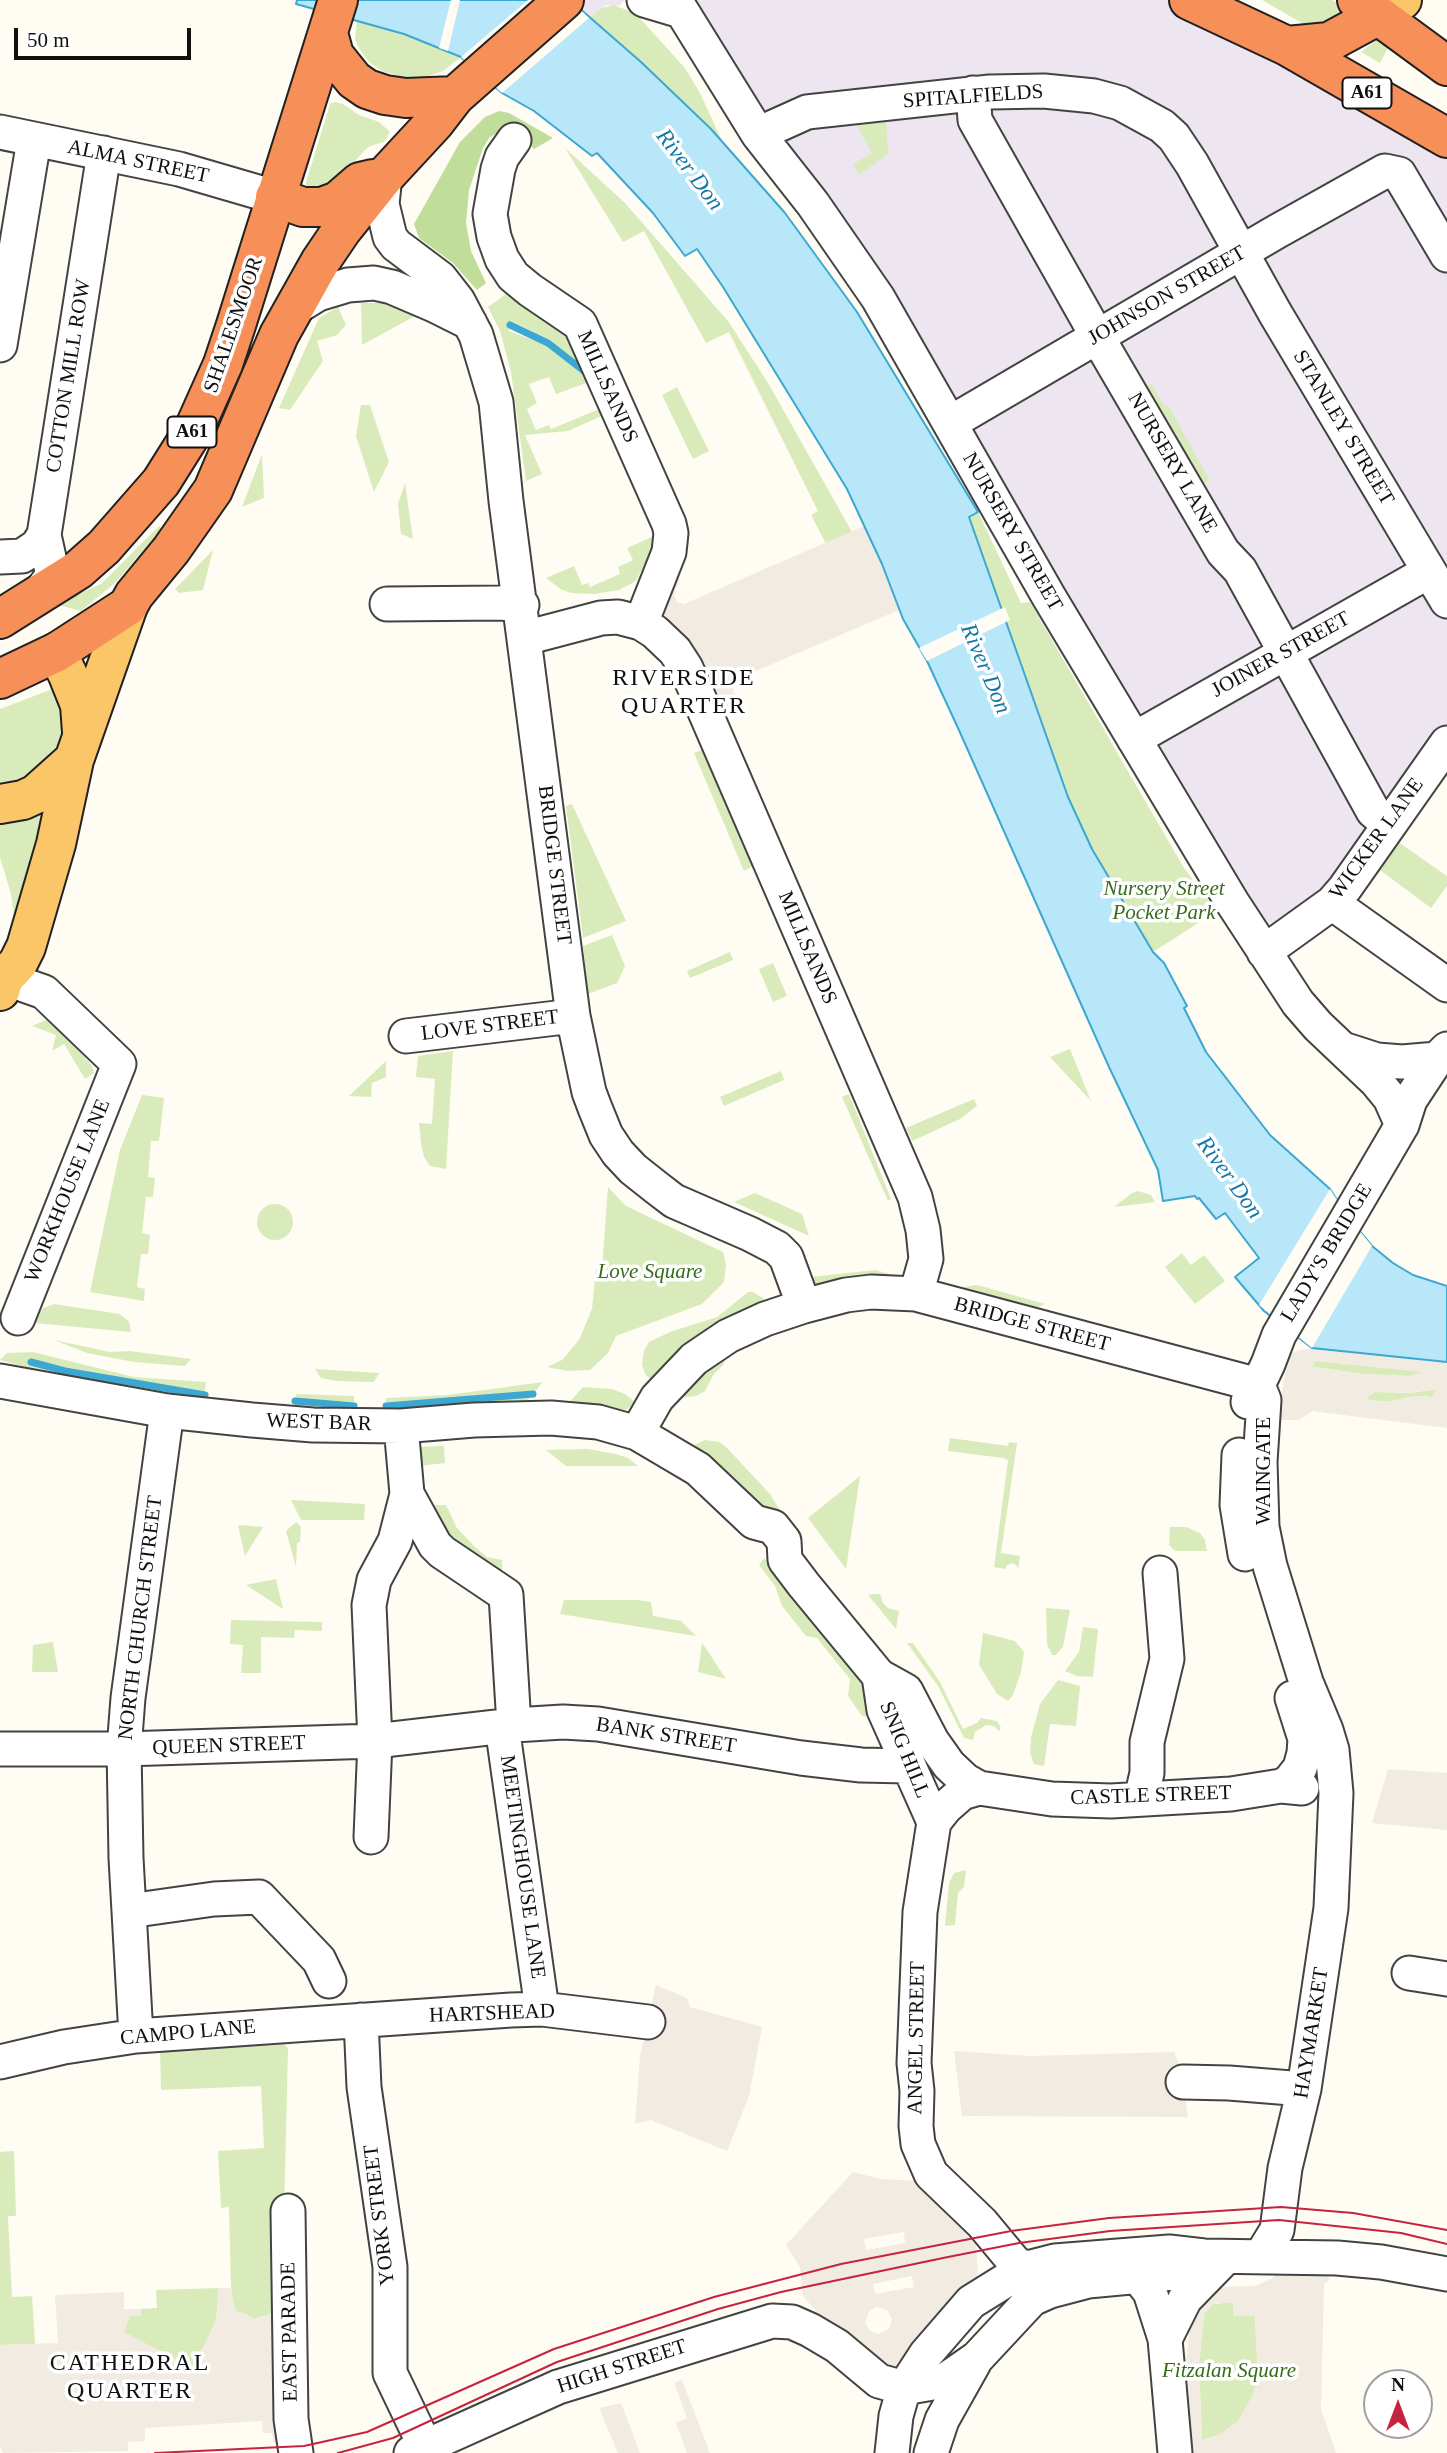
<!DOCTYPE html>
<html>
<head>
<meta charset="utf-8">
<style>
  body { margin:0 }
  #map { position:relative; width:1447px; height:2453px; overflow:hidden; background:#fffcf4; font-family:Georgia,serif }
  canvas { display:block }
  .north { position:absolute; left:1363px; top:2369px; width:70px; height:70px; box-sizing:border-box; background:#fff; border:2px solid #9f9f9f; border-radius:50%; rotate:0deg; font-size:19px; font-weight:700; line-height:28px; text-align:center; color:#101010 }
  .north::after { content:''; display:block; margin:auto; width:24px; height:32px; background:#c6233e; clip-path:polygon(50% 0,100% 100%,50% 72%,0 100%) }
  .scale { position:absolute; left:14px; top:28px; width:177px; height:32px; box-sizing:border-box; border:4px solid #101010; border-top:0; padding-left:9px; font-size:21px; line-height:24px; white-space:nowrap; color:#101010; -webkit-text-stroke:5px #fff; paint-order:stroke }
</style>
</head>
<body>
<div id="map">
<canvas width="1447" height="2453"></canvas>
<div class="north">N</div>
<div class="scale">50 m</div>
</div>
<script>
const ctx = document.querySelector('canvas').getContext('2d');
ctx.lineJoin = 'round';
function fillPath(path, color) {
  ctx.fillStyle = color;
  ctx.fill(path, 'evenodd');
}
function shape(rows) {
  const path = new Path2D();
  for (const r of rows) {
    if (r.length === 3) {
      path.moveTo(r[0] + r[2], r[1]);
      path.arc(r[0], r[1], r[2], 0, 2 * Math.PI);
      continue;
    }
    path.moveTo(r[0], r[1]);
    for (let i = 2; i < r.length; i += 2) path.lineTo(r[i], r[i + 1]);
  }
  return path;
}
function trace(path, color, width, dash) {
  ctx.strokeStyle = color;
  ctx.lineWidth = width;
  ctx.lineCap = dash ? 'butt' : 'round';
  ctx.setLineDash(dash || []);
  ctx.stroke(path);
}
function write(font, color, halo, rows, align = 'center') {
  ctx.font = font + ' Georgia,serif';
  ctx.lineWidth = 7;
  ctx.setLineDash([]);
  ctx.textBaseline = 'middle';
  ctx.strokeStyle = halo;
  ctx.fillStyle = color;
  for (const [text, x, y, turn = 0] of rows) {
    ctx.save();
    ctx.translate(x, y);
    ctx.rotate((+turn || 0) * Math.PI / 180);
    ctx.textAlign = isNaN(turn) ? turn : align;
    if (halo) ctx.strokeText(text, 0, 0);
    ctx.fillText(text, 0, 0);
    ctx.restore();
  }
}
fillPath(shape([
  [570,0,625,0,619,6,607,5,602,8,589,18],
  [644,0,1189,0,1447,139,1447,743,1388,824,1264,952,1085,658,681,11]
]), '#ede5ef');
fillPath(shape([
  [364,0,439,47,461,57,443,71,420,79,407,79,382,71,369,62,360,50,355,39,357,20],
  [1262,0,1332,0,1352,13,1330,25,1307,26],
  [613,5,635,13,685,68,700,93,723,143,641,62,589,18,602,8],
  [1382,36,1390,44,1380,63,1361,52],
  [335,102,343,104,359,115,379,122,390,132,384,142,370,146,364,151,340,178,325,190,307,188,306,183,330,104],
  [886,117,888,154,859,175,853,164,872,153,854,120],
  [565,148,625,203,728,321,768,383,852,532,826,544,811,515,818,511,729,332,706,343,644,231,623,242],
  [510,291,567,334,581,364,547,338,511,321,509,331,546,345,587,377,589,382,556,394,549,377,529,384,537,403,527,409,536,430,549,425,551,429,597,410,604,415,568,431,525,435,542,474,526,481,511,372,500,331,488,307],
  [361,303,391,303,415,316,362,345],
  [338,307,346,325,337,335,317,341,323,361,290,410,279,408,319,318],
  [1152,384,1165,407,1168,405,1210,481,1197,486,1141,390],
  [677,387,709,451,693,459,662,395],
  [361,405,370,405,389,462,374,492,356,436],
  [262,454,264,498,242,507],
  [405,483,413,539,401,534,398,504],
  [978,512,1021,603,1030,602,1184,868,1217,911,1153,952,1164,963,1187,1006,1184,1008,1211,1060,1224,1073,1257,1120,1286,1151,1244,1130,1063,815,969,517],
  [159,526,162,529,116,582,81,611,55,604,101,584],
  [652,537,652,547,647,563,645,563,636,581,619,590,594,594,572,593,562,590,546,578,574,566,582,585,588,583,590,587,620,574,618,567,633,560,627,548],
  [213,550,203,590,179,593,175,589],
  [63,685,69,701,61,746,39,771,18,781,0,783,0,709],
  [704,749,753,866,744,871,694,753],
  [49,801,15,923,11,894,0,857,0,813],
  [572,804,626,921,583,938,566,806],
  [1394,839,1447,876,1447,886,1431,908,1373,865],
  [612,935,625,966,617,983,588,994,583,946],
  [730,952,733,960,690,978,687,971],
  [773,963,787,996,773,1002,759,969],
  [48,1019,54,1020,92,1066,94,1073,85,1079,64,1044,52,1051,56,1035,32,1026],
  [1070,1049,1091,1101,1050,1057],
  [453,1051,446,1169,430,1166,424,1157,421,1143,419,1123,432,1124,435,1079,416,1077,418,1056],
  [386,1061,386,1077,372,1083,371,1097,349,1096],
  [781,1071,784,1080,724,1106,720,1097],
  [849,1094,891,1199,888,1201,842,1097],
  [142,1095,164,1098,159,1141,151,1141,148,1177,155,1178,153,1197,146,1197,142,1233,150,1235,148,1254,141,1254,137,1287,145,1289,144,1301,90,1292,120,1150],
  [974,1099,977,1106,960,1119,912,1141,906,1128],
  [608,1187,626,1206,723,1252,726,1265,724,1282,702,1304,616,1336,608,1353,590,1370,568,1371,547,1367,562,1360,579,1340,592,1309,596,1269,602,1269],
  [1138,1191,1151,1195,1155,1202,1114,1207,1132,1193],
  [755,1193,802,1214,809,1236,734,1202],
  [275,1222,18],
  [1182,1253,1191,1265,1204,1255,1225,1281,1195,1304,1165,1267],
  [876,1270,889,1274,889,1281,820,1288,814,1286,809,1277],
  [976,1285,981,1286,1045,1304,1036,1308,976,1292,958,1298,959,1291,964,1287],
  [748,1292,753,1292,763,1298,765,1302,653,1382,645,1374,642,1364,644,1351,649,1342,670,1332,717,1317],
  [54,1304,120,1314,129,1322,131,1332,35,1323,43,1308],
  [54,1340,110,1352,130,1351,191,1359,185,1366,134,1362,87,1353],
  [33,1352,134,1377,206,1382,204,1398,65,1378,0,1360,7,1353],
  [725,1355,724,1364,714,1374,705,1391,696,1396,679,1398,700,1376],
  [1318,1361,1425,1372,1410,1376,1362,1374,1314,1367,1314,1362],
  [315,1369,379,1373,374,1382,336,1381,321,1378],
  [543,1382,526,1402,387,1411,386,1398,448,1395],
  [583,1387,612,1389,625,1394,635,1402,623,1413,566,1406],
  [1437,1389,1432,1397,1423,1396,1386,1402,1365,1399,1375,1392,1409,1393],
  [296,1394,354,1396,354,1412,294,1407],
  [950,1438,1008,1446,1009,1442,1017,1443,1001,1553,1020,1556,1018,1570,1017,1566,1013,1563,1007,1565,1005,1569,994,1567,1008,1460,1003,1458,948,1451],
  [705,1440,719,1442,727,1448,770,1494,783,1515,754,1505,687,1448],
  [444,1446,445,1463,419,1466,412,1447],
  [588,1449,616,1454,628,1458,638,1466,566,1466,546,1450],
  [860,1476,846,1569,808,1518],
  [291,1500,365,1504,364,1520,301,1520],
  [426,1505,446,1505,457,1528,474,1546,487,1557,502,1560,502,1584,449,1549],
  [296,1522,301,1527,300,1542,297,1543,296,1567,286,1531],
  [238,1525,263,1527,245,1556],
  [1170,1527,1186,1527,1200,1533,1205,1540,1207,1551,1175,1551,1169,1545],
  [764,1558,859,1676,879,1718,862,1716,848,1696,850,1679,817,1638,806,1636,782,1606,775,1586,759,1565],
  [276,1579,283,1609,246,1585],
  [874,1594,880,1594,883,1603,888,1608,899,1611,896,1629,868,1595],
  [564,1600,637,1600,651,1602,653,1616,681,1621,696,1636,560,1614],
  [1046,1608,1070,1610,1063,1647,1056,1655,1052,1655,1047,1644],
  [231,1620,322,1622,322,1631,295,1630,294,1638,261,1637,261,1673,241,1673,243,1645,230,1644],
  [1083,1627,1098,1629,1093,1677,1077,1676,1065,1671,1079,1652],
  [983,1633,1015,1641,1024,1652,1021,1672,1013,1695,1008,1701,997,1694,979,1665],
  [53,1642,58,1672,32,1672,33,1645],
  [702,1643,707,1650,726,1679,698,1672],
  [907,1643,913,1643,940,1682,963,1729,977,1723,981,1718,997,1721,1001,1728,999,1731,994,1726,986,1725,975,1732,973,1740,964,1738,938,1686],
  [1058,1680,1080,1686,1076,1726,1050,1724,1044,1766,1034,1764,1030,1753,1031,1737,1040,1704],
  [966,1870,964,1887,958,1893,955,1925,945,1926,949,1883,954,1873],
  [283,2043,288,2048,282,2300,270,2314,254,2319,246,2314,235,2311,231,2288,229,2207,221,2208,218,2151,264,2148,261,2086,161,2090,160,2051],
  [14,2151,16,2216,8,2216,12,2297,32,2296,35,2344,0,2345,0,2152],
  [219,2288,216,2321,193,2368,123,2332,130,2316,141,2315,141,2309,157,2308,156,2290],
  [1233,2302,1255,2316,1258,2379,1252,2397,1238,2421,1219,2435,1202,2440,1199,2362,1204,2314,1213,2304]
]), '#daebbb');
fillPath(shape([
  [499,111,509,113,553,138,534,149,510,124,489,138,483,148,469,190,466,223,471,251,486,283,477,290,453,263,419,238,414,224,460,142,485,117]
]), '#c0dd9a');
fillPath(shape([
  [864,526,882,564,899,610,730,682,739,704,728,708,714,704,660,617,672,576,680,579,674,595,677,602,684,604],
  [1312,1348,1447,1362,1447,1428,1312,1411,1299,1420,1277,1420,1289,1353],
  [1318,1361,1422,1372,1423,1372,1410,1376,1362,1374,1314,1367,1314,1362],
  [1434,1389,1437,1389,1432,1397,1413,1396,1386,1402,1366,1399,1375,1392,1409,1393],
  [1388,1769,1447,1773,1447,1830,1372,1823],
  [656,1985,687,1998,690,2007,762,2027,749,2096,727,2151,651,2120,635,2124,640,2057],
  [954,2051,1031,2056,1174,2052,1180,2067,1188,2117,962,2116],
  [853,2172,880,2179,922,2181,975,2238,976,2244,978,2280,897,2370,824,2320,815,2310,803,2296,800,2267,786,2245],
  [904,2232,905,2243,866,2250,864,2239],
  [912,2276,914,2287,875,2294,873,2284],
  [876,2307,887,2310,892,2319,889,2329,878,2334,870,2331,865,2323,869,2311],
  [1285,2267,1315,2267,1330,2279,1324,2284,1321,2409,1336,2453,1188,2453,1184,2387,1190,2321,1215,2287,1255,2286,1271,2279],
  [1233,2302,1233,2316,1255,2316,1258,2379,1252,2397,1238,2421,1219,2435,1202,2440,1199,2362,1204,2314,1213,2304],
  [219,2288,231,2288,235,2311,246,2314,254,2319,270,2314,282,2300,282,2443,273,2442,272,2433,263,2433,262,2421,145,2428,145,2441,128,2442,128,2451,3,2453,0,2446,0,2345,58,2343,55,2295,124,2292,124,2309,141,2309,141,2316,130,2316,124,2332,193,2368,216,2321],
  [682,2380,710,2453,687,2453,676,2423,687,2418,674,2383],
  [621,2403,640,2453,618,2453,599,2408]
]), '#f1ebe1');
const water = shape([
  [297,0,570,0,641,62,711,129,785,213,857,312,978,512,969,517,1068,797,1092,849,1153,952,1164,963,1187,1006,1184,1008,1206,1052,1270,1135,1330,1189,1348,1217,1372,1246,1393,1263,1413,1275,1447,1286,1447,1362,1312,1348,1264,1311,1235,1277,1259,1258,1225,1213,1216,1219,1199,1198,1197,1199,1195,1196,1163,1201,1158,1170,1109,1067,958,728,927,661,903,619,882,564,847,489,723,287,697,249,685,256,653,213,597,153,592,156,534,111,502,93,461,57,404,34,296,4,297,0]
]);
fillPath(water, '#b7e7f8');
trace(water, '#3ca7d1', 2);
fillPath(shape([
  [451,0,460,0,448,51,439,48],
  [528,0,570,0,589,18,502,93,461,57],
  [1005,607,1010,620,927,661,919,648],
  [1330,1189,1348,1217,1372,1246,1312,1348,1259,1305]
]), '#fffcf4');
trace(shape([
  [510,325,548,343,584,371],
  [31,1362,65,1371,205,1395],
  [295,1401,354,1406],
  [386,1406,533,1394]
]), '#3ca7d1', 7);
const minor = shape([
  [644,0,681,11],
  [675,0,758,134,813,204,878,298,1049,597,1232,902,1298,1003,1318,1026,1376,1081,1390,1098,1402,1125],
  [973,93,975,120,1105,350,1223,552,1240,570,1373,811,1388,824],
  [0,132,179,169,275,197],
  [758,134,807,112,990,92,1044,91,1094,96,1120,103,1162,126,1174,137,1192,164,1275,313,1447,601],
  [514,140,502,157,498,169,490,214,494,237,502,259,513,276,530,290,580,324,669,524,671,533,669,552,641,623],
  [385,176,382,204,390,237,396,245,440,278,458,301,476,335,496,402,506,501,573,1016,589,1092,595,1108,606,1135,618,1153,633,1169,657,1188,674,1201,750,1234,777,1248,786,1257,804,1306],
  [292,310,318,294,348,285,374,283,392,287,434,305,470,323],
  [0,345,34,140],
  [950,423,1276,232,1385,171,1399,174,1447,255],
  [0,557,22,556,37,546,44,535],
  [38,595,50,579,52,571,44,535,104,153],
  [387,604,500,603,522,605],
  [525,638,601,618,618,617,641,623,655,632,675,651,686,668,915,1197,923,1230,926,1259,916,1294],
  [1134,739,1428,572],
  [1332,903,1447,985],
  [1264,952,1332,903,1345,888,1447,743],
  [4,978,44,992,119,1064,18,1318],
  [406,1036,573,1016],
  [1346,1050,1377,1060,1402,1062,1437,1059],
  [0,1381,167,1411,252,1420,313,1425,401,1426,474,1420,551,1418,598,1422,637,1433,698,1469,754,1522,773,1527,784,1541,785,1560,804,1585,879,1676,906,1691,932,1741,949,1765,965,1780,979,1788],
  [1258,1385,1264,1400,1260,1462,1262,1527,1270,1566,1306,1682,1326,1730,1332,1750,1336,1793,1331,1908,1304,2089,1285,2168,1277,2230,1261,2256],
  [1248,1402,1250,1393,1258,1385,1268,1364,1279,1335,1402,1125,1410,1100,1437,1059,1447,1049],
  [401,1426,407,1494,435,1545,442,1552,506,1595,514,1725],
  [637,1433,657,1398,694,1359,728,1336,765,1319,804,1306,846,1295,871,1292,916,1294,1258,1385],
  [1239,1455,1237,1505,1245,1554],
  [879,1676,884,1710,934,1822],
  [502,1726,542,2009],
  [0,1749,124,1749,375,1741,514,1725,563,1722,598,1724,801,1758,861,1765,907,1766],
  [1281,1786,1289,1782,1300,1768,1304,1753,1305,1739,1292,1698],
  [1141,1799,1147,1773,1147,1742,1167,1659,1160,1573],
  [934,1822,920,1912,914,2063,917,2091,916,2126,918,2144,931,2174,982,2223,1016,2264,1055,2279,1088,2281,1174,2273,1204,2256],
  [934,1822,946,1807,962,1793,979,1788,1052,1799,1111,1801,1231,1794,1281,1786,1302,1788],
  [371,1837,375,1741,369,1605,374,1580,395,1541,407,1494],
  [129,1911,214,1899,259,1897,319,1960,329,1981],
  [1409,1973,1447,1979],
  [361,2020,364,2087,390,2267,390,2373,425,2446],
  [136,2036,126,1858,124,1749,128,1698,167,1411],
  [0,2062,64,2047,136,2036,511,2010,542,2009,648,2022],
  [1183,2082,1229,2083,1304,2089],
  [288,2211,291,2419,296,2453],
  [1139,2278,1150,2292,1165,2339,1175,2453],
  [1165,2339,1185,2299,1225,2258],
  [411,2453,558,2387,772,2321,792,2322,810,2330,837,2346,879,2381,904,2388,944,2381,977,2358,1032,2299,1050,2291,1088,2281],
  [892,2453,896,2416,904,2388,926,2354,971,2302,1024,2269,1055,2261,1169,2252,1204,2256,1337,2258,1381,2262,1447,2274],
  [931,2453,942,2420,974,2363]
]);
const major = shape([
  [1377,16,1402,0],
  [57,652,68,675,80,705,82,732],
  [0,804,23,800,36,794,74,760],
  [0,991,4,978,18,963,26,947,56,844,74,760,128,606]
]);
const highway = shape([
  [1189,0,1287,46,1447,138],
  [1357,0,1447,66],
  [328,33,334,55,354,80,367,89,385,95,406,98,455,96],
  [1287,46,1329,42,1377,16],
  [275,197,303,207,322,207,338,201,360,182,373,179],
  [0,619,78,570,104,547,161,482,193,431,223,364,236,325,338,0],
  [0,679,57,652,128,606,134,595,171,550,213,490,279,335,320,262,341,231,385,176,435,122,455,96,564,0]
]);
trace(minor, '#434343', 37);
trace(major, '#212121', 42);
trace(highway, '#212121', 42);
trace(minor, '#fff', 33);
trace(major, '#fbc667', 38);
trace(highway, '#f78f59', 38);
trace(shape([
  [155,2453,304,2446,367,2432,554,2349,714,2297,841,2264,1011,2231,1109,2218,1281,2207,1353,2213,1447,2230],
  [338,2453,393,2438,557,2362,718,2309,781,2292,943,2258,1019,2243,1110,2231,1279,2220,1401,2233,1447,2244]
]), '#c6233e', 2);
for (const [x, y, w] of [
  [1367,93,49],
  [192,432,49]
]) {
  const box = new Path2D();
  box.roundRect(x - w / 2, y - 15.5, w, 31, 5);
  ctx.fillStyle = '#fff';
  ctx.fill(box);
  trace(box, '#101010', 2);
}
write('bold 19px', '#101010', null, [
  ["A61",1367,93],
  ["A61",192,432]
]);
write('21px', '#101010', '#fff', [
  ["SPITALFIELDS",973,97,-4],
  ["ALMA STREET",138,162,12],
  ["JOHNSON STREET",1167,296,-30],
  ["SHALESMOOR",234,325,-71],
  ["COTTON MILL ROW",69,376,-81],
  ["MILLSANDS",607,387,66],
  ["STANLEY STREET",1343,428,59],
  ["NURSERY LANE",1172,463,60],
  ["NURSERY STREET",1012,532,60],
  ["JOINER STREET",1281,655,-29],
  ["WICKER LANE",1377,839,-54],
  ["BRIDGE STREET",554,865,83],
  ["MILLSANDS",807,948,67],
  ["LOVE STREET",490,1026,-7],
  ["WORKHOUSE LANE",68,1191,-68],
  ["LADY'S BRIDGE",1327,1253,-59],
  ["BRIDGE STREET",1032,1325,15],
  ["WEST BAR",319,1423,2],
  ["WAINGATE",1264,1471,-90],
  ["NORTH CHURCH STREET",141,1618,-83],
  ["BANK STREET",666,1736,9],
  ["QUEEN STREET",229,1746,-2],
  ["SNIG HILL",904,1750,68],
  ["CASTLE STREET",1151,1796,-2],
  ["MEETINGHOUSE LANE",522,1867,82],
  ["HARTSHEAD",492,2014,-2],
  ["CAMPO LANE",188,2033,-5],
  ["HAYMARKET",1312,2033,-81],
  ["ANGEL STREET",917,2038,-89],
  ["YORK STREET",380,2215,-97],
  ["EAST PARADE",290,2332,-91],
  ["HIGH STREET",622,2367,-18]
]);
write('italic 21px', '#376b1d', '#fff', [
  ["Nursery Street",1164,889],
  ["Pocket Park",1164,913],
  ["Love Square",650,1272],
  ["Fitzalan Square",1229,2371]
]);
write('italic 23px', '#1578a7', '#fff', [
  ["River Don",689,170,53],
  ["River Don",985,669,67],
  ["River Don",1229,1178,54]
]);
ctx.letterSpacing = '2px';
write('24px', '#101010', '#fff', [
  ["RIVERSIDE",684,679],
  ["QUARTER",684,707],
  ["CATHEDRAL",130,2364],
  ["QUARTER",130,2392]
]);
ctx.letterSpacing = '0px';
</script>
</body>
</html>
